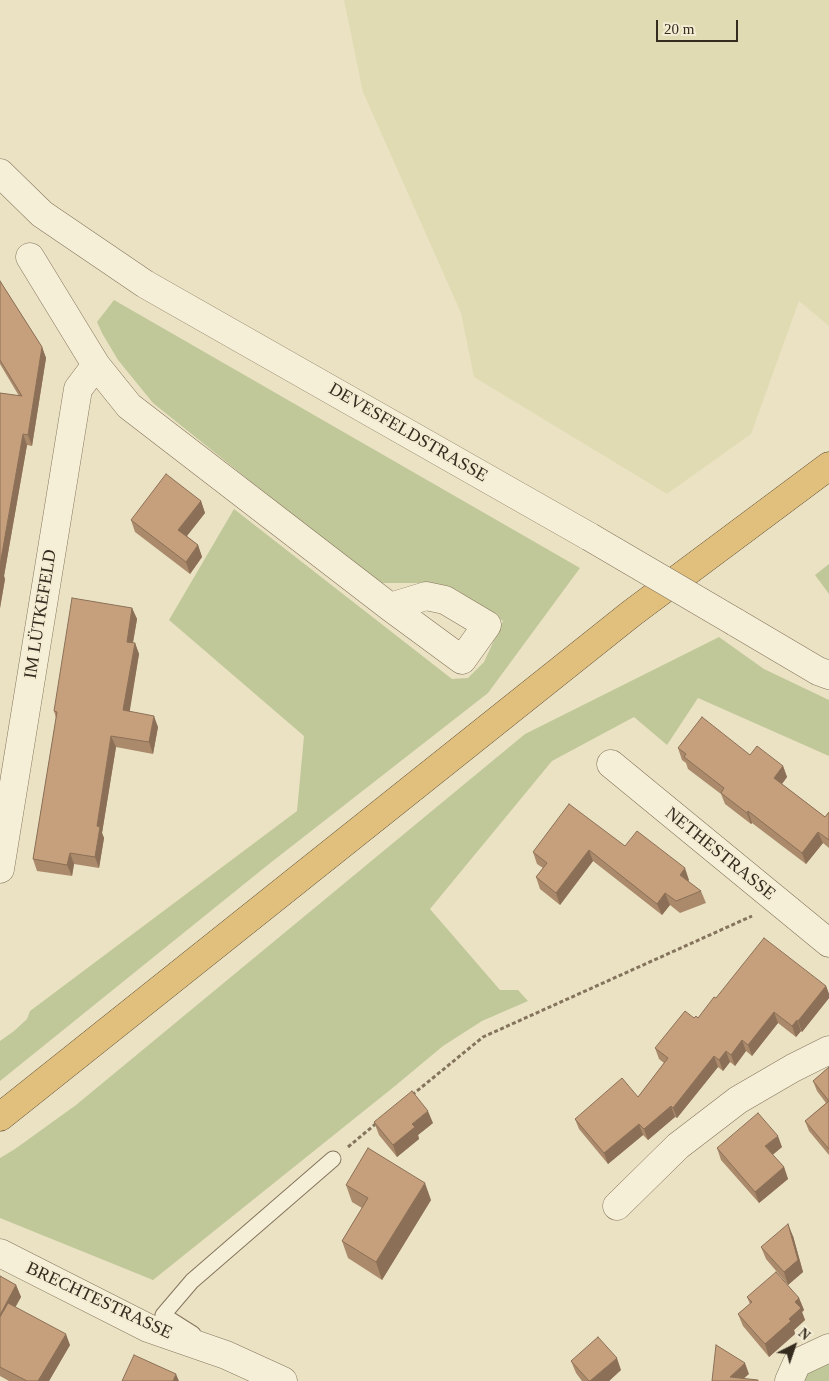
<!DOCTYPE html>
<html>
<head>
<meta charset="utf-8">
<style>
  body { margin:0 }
  #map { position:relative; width:829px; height:1381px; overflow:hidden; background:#ebe2c4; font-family:Georgia,serif }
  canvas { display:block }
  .north { position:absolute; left:769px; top:1321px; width:50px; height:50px; -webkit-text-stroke:4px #f3ecd3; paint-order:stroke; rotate:41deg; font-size:14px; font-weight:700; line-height:20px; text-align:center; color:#352b1f }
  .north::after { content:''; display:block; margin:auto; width:18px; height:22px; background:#352b1f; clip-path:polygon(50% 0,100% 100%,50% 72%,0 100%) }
  .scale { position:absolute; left:656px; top:20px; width:82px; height:22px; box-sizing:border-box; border:2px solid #352b1f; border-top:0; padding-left:6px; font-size:15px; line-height:18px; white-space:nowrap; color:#352b1f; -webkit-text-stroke:4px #f3ecd3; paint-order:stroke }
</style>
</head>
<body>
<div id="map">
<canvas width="829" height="1381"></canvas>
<div class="north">N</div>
<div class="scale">20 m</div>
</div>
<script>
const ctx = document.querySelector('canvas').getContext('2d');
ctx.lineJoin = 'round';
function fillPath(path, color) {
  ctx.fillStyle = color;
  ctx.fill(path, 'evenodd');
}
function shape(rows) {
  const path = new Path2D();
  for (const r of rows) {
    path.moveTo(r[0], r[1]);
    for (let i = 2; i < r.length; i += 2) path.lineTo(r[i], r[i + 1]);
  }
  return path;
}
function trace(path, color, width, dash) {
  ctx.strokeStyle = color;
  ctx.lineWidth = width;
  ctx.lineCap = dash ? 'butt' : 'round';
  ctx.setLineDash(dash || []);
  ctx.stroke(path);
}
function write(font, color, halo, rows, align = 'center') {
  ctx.font = font + ' Georgia,serif';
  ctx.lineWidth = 4;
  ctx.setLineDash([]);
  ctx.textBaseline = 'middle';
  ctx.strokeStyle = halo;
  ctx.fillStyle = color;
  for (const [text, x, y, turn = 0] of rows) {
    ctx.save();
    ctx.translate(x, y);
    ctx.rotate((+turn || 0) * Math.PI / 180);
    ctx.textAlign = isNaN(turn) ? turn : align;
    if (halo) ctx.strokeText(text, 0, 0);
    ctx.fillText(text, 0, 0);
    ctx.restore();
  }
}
fillPath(shape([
  [344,0,829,0,829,326,799,301,751,434,667,494,474,377,461,313,363,92]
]), '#e0dbb2');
fillPath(shape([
  [114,300,580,568,488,693,269,864,0,1081,0,1041,14,1031,27,1019,30,1011,297,811,304,736,169,620,234,509,452,679,468,678,484,662,503,621,457,590,428,583,377,583,153,403,118,360,102,333,97,322],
  [829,564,829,594,815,575],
  [719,637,764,669,829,700,829,756,698,698,667,745,634,717,552,761,430,909,500,990,518,990,528,1001,482,1021,443,1046,395,1086,153,1280,0,1218,0,1158,15,1149,76,1105,525,734],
  [829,1358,829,1381,799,1381,804,1373]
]), '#c0c899');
const service = shape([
  [193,1334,163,1315,192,1281,333,1159]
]);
const minor = shape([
  [0,173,42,214,145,284,590,537],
  [30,257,96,365,129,406,390,607,462,660,487,625,445,600,426,596,390,607],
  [735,622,818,671,829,675],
  [611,764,829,943],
  [0,869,78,389,96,365],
  [617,1206,678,1146,738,1100,793,1068,829,1050],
  [0,1253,148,1328,226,1355,283,1381],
  [789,1381,797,1363,829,1348]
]);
const trunk = shape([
  [0,1117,632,613,829,466]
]);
trace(service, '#84745c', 17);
trace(minor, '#84745c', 29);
trace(trunk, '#524230', 29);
trace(shape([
  [412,1095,483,1037,752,916],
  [348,1147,378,1122]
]), '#84745c', 3, [4, 2.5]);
trace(service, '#f6efd7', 15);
trace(minor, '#f6efd7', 28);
trace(trunk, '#e0c07c', 28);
const minorBridge = shape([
  [590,537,735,622]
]);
trace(minorBridge, '#84745c', 29, []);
trace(minorBridge, '#f6efd7', 28);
fillPath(shape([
  [0,281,42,347,46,358,32,446,27,445,4,576,5,579,0,608,0,393,19,396,0,364],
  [201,501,205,513,187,536,198,545,202,557,190,574,135,532,131,520],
  [132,608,137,619,133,643,135,643,139,654,129,712,158,727,153,754,116,747,102,833,104,838,99,868,74,864,72,876,37,871,33,859,56,718,54,711],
  [678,748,750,755,783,766,787,777,782,784,825,817,829,812,829,848,823,843,806,864,752,823,751,824,725,804,721,794,688,769,686,763,682,760],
  [625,846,689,880,688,881,701,891,706,903,680,913,670,905,662,915,593,861,560,905,540,889,536,877,543,868,537,864,533,852],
  [826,986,829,994,829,998,802,1032,801,1031,796,1037,778,1023,752,1056,746,1051,735,1066,730,1062,723,1071,718,1067,677,1118,675,1117,648,1140,643,1135,608,1164,579,1129,575,1119,638,1097,664,1063,659,1059,655,1048,698,1018,716,998],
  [829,1067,829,1155,809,1131,805,1121,826,1103,817,1091,813,1081],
  [374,1122,433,1123,418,1135,419,1139,397,1157,379,1135],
  [782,1147,772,1155,784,1167,788,1179,759,1203,721,1160,717,1148],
  [346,1185,431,1200,382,1280,348,1258,342,1241,362,1208,352,1202],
  [793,1236,803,1272,788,1285,766,1259,761,1247],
  [0,1276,16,1285,21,1297,15,1307,70,1345,49,1381,9,1381,0,1376],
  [747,1297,799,1298,804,1310,802,1312,805,1320,794,1330,795,1334,769,1357,743,1326,738,1314,750,1304],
  [571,1361,621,1370,609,1381,582,1381,576,1373]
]), '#aa8a6b');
fillPath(shape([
  [42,347,46,358,32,446,28,435],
  [23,434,27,445,4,576,5,579,0,608,0,565],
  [201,501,205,513,182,542,178,530],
  [198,545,202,557,190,574,186,562],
  [132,608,137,619,131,653,127,642],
  [135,643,139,654,128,722,123,710],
  [154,716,158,727,153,754,149,742],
  [111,736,116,747,102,833,104,838,99,868,95,857,97,826],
  [783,766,787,777,778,789,774,778],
  [748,811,752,823,751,824,747,813],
  [818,832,823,843,806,864,802,853],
  [589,850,593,861,560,905,556,893],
  [70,853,74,864,72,876,67,865],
  [685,868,689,880,684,886,680,875],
  [665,893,670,905,662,915,657,904],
  [826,986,829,994,829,998,802,1032,798,1021],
  [774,1012,778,1023,752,1056,748,1045],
  [797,1020,801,1031,796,1037,792,1026],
  [742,1040,746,1051,735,1066,731,1055],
  [726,1051,730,1062,723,1071,719,1060],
  [714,1056,718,1067,677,1118,673,1108],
  [671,1106,675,1117,648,1140,644,1129],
  [428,1111,433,1123,418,1135,419,1139,397,1157,393,1145,412,1124],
  [639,1124,643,1135,608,1164,604,1153],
  [778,1136,782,1147,769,1158,765,1146],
  [784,1167,788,1179,759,1203,755,1192],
  [425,1183,431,1200,382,1280,376,1262],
  [788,1224,793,1236,803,1272,788,1285,784,1272],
  [16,1285,21,1297,3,1330,0,1321,0,1315],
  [799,1298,804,1310,802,1312,805,1320,794,1330,795,1334,769,1357,765,1344,795,1302],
  [66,1334,70,1345,49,1381,38,1381],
  [617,1358,621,1370,609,1381,590,1381],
  [745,1363,749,1374,741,1381,730,1377],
  [176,1374,179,1381,173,1381]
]), '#8b7057');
const building = shape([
  [0,281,42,347,28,435,23,434,0,565,0,393,22,396,0,360,0,281],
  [166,474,201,501,178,530,198,545,186,562,131,520,166,474],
  [72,598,132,608,127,642,135,643,123,710,154,716,149,742,111,736,97,826,100,827,95,857,70,853,67,865,33,859,57,712,54,711,72,598],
  [702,717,750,755,757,746,783,766,774,778,825,817,829,812,829,840,818,832,802,853,748,811,747,813,721,793,724,788,684,757,686,754,678,748,702,717],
  [569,804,625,846,637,831,685,868,680,875,701,891,676,901,665,893,657,904,589,850,556,893,536,877,547,863,533,852,569,804],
  [764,938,826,986,798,1021,797,1020,792,1026,774,1012,748,1045,742,1040,731,1055,726,1051,719,1060,714,1056,673,1108,671,1106,644,1129,639,1124,604,1153,575,1119,622,1078,638,1097,668,1058,655,1048,685,1011,694,1018,696,1016,698,1018,714,997,716,998,764,938],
  [829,1067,829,1149,805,1121,829,1101,813,1081,829,1067],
  [412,1091,428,1111,412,1124,415,1127,393,1145,374,1122,412,1091],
  [758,1113,778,1136,765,1146,784,1167,755,1192,717,1148,758,1113],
  [368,1148,425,1183,376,1262,342,1241,368,1198,346,1185,368,1148],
  [788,1224,798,1260,784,1272,761,1247,788,1224],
  [776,1272,799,1298,795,1302,801,1308,789,1319,791,1321,765,1344,738,1314,752,1302,747,1297,776,1272],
  [0,1276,16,1285,0,1315,0,1276],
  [8,1303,66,1334,38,1381,27,1381,0,1367,0,1317,8,1303],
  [598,1337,617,1358,590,1381,589,1381,571,1361,598,1337],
  [716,1345,745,1363,730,1377,758,1380,758,1381,712,1381,716,1345],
  [134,1355,176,1374,173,1381,122,1381,134,1355]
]);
fillPath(building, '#c6a07c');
trace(building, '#8b7057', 1);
write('18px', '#352b1f', '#f3ecd3', [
  ["DEVESFELDSTRASSE",408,433,30],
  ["IM LÜTKEFELD",41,614,-81],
  ["NETHESTRASSE",720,854,39],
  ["BRECHTESTRASSE",99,1301,25]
]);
</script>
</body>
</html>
